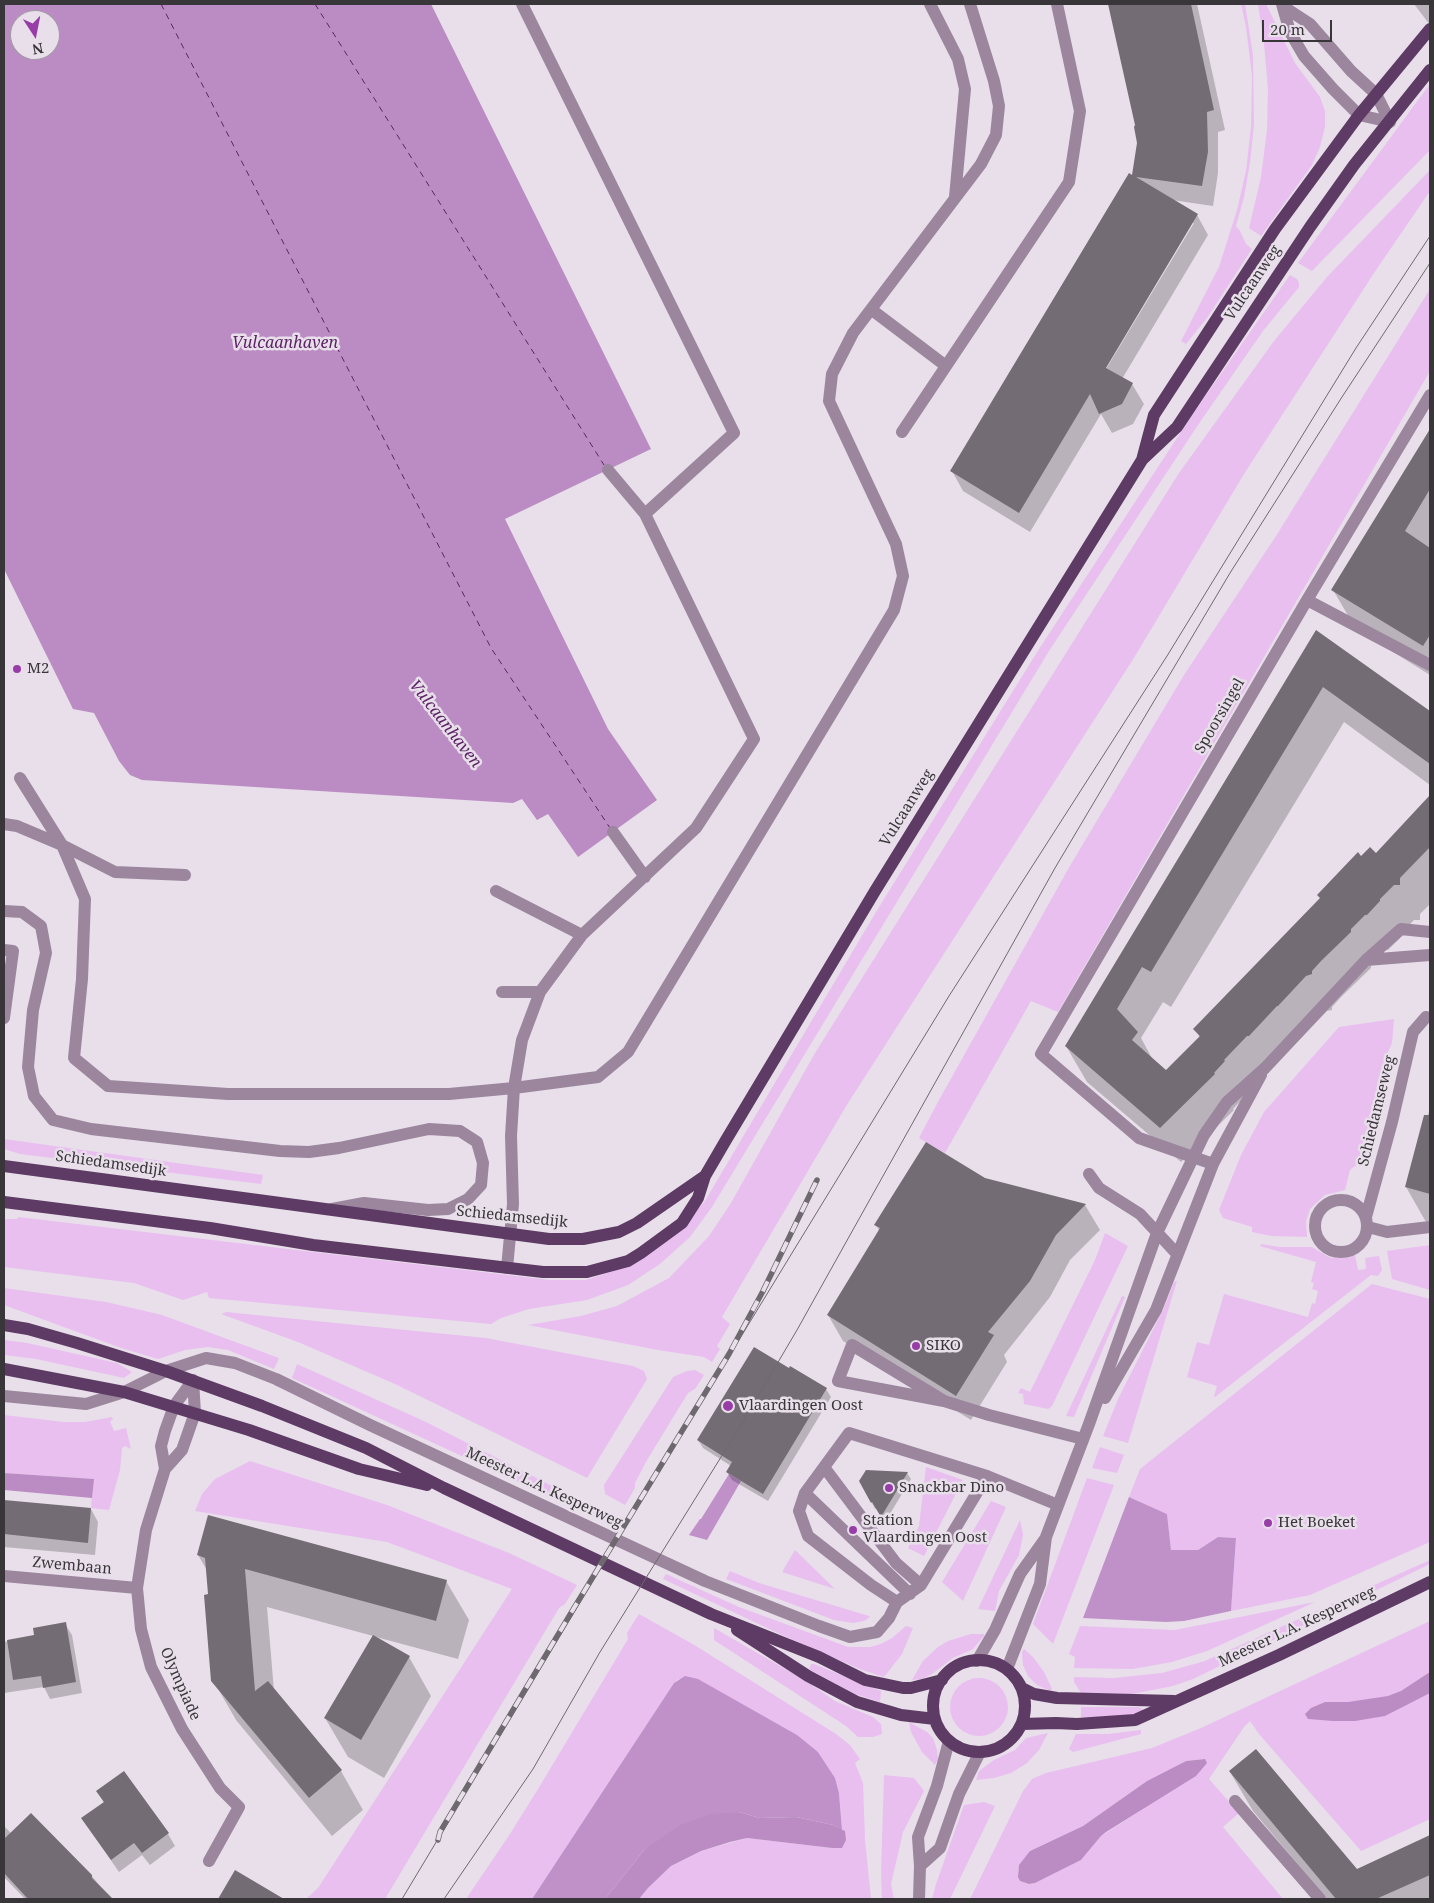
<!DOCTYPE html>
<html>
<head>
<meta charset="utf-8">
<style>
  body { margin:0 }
  #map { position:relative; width:1434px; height:1903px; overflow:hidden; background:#e8dfea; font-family:"Noto Serif",serif }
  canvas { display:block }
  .frame { position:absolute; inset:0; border:5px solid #39363a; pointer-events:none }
  .north { position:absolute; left:10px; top:10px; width:50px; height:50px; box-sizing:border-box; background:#e8dfea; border:1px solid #a29ba4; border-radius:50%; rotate:169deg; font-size:14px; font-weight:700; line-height:20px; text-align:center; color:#39363a }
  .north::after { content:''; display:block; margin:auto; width:18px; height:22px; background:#983da8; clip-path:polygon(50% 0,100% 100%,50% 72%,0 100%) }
  .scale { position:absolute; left:1262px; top:20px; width:70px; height:22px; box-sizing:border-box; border:2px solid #39363a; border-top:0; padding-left:6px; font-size:15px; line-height:18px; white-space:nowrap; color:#39363a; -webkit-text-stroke:4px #e8dfea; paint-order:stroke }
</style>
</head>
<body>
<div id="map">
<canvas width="1434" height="1903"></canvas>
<div class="frame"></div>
<div class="north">N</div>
<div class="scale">20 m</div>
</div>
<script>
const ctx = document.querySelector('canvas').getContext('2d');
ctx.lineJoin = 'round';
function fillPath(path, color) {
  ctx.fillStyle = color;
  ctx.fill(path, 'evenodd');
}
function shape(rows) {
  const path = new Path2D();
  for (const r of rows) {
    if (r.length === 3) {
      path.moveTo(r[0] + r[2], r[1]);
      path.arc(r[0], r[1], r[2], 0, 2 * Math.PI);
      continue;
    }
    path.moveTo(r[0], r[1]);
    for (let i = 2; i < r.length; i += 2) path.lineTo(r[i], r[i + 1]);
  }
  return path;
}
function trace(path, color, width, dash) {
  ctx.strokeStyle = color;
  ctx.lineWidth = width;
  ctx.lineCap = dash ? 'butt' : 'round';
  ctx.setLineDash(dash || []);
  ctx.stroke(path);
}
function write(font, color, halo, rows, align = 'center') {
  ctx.font = font + ' "Noto Serif",serif';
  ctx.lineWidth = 5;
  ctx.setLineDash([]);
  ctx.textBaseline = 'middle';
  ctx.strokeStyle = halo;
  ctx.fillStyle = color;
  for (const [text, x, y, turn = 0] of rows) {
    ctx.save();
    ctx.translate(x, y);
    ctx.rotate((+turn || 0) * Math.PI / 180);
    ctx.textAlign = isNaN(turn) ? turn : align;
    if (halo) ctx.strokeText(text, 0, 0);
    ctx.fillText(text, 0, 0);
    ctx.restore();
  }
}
fillPath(shape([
  [1241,4,1245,4,1253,55,1254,124,1250,163,1244,197,1236,226,1240,231,1246,244,1252,249,1207,318,1186,344,1181,341,1219,267,1237,210,1246,171,1251,127,1252,76,1246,27],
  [1258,4,1266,4,1295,63,1320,97,1325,111,1325,127,1320,147,1312,165,1261,236,1249,228,1261,177,1267,130,1268,89,1264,44],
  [1430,84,1430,150,1312,271,1298,263],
  [1430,170,1430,191,1376,270,1244,474,1132,661,848,1103,722,1317,730,1324,717,1346,720,1349,712,1362,704,1357,658,1350,528,1325,581,1316,617,1306,669,1278,709,1236,731,1203,815,1053,1179,473,1274,341,1327,277],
  [1290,275,1297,279,1299,283,1299,287,1263,331,1200,422,1049,651,712,1207,690,1237,660,1264,628,1285,587,1300,529,1309,501,1318,491,1324,209,1298,207,1292,183,1300,134,1283,4,1267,4,1219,17,1219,18,1217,550,1280,586,1280,628,1266,674,1235,705,1201,876,912,1039,649,1190,418],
  [1430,289,1430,371,1058,1012,1031,1001,945,1153,919,1138,939,1100,1071,864,1184,675,1276,536],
  [1394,1019,1392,1043,1384,1061,1390,1064,1364,1159,1350,1170,1345,1190,1325,1195,1310,1209,1306,1221,1307,1237,1271,1236,1252,1232,1252,1227,1223,1218,1219,1210,1241,1155,1264,1112,1339,1027],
  [4,1139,263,1175,261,1184,20,1154,4,1149],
  [1105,1233,1128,1246,1052,1406,1048,1409,1024,1404,1023,1394,1018,1393,1021,1388,1030,1392,1095,1260],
  [1261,1244,1279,1247,1312,1247,1327,1256,1333,1258,1348,1258,1355,1255,1358,1270,1366,1269,1365,1258,1379,1256,1382,1270,1378,1276,1371,1275,1215,1397,1214,1396,1217,1386,1187,1377,1197,1342,1209,1345,1224,1294,1308,1317,1312,1303,1315,1304,1318,1291,1312,1289,1314,1283,1311,1282,1316,1262,1260,1246],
  [1430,1245,1430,1290,1392,1279,1387,1251],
  [1177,1281,1128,1443,1103,1436,1119,1397,1163,1310,1174,1282],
  [1372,1284,1430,1299,1430,1542,1310,1595,1231,1611,1236,1538,1218,1537,1198,1550,1171,1550,1167,1514,1129,1497,1140,1469],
  [4,1288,106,1302,162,1315,279,1358,274,1369,228,1350,208,1347,185,1350,158,1359,121,1348,4,1305],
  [1122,1296,1125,1297,1074,1417,1066,1416],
  [226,1312,486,1338,633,1366,644,1371,647,1379,587,1478,395,1384,298,1342,221,1314],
  [4,1340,27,1343,117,1363,132,1372,124,1378,36,1359,4,1355],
  [297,1364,426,1422,615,1518,612,1525,292,1378],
  [695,1370,704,1375,695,1389,688,1393,647,1460,635,1483,635,1488,625,1505,605,1494,604,1485,673,1377,687,1371],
  [4,1415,64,1422,85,1422,112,1417,113,1420,110,1421,114,1431,126,1428,131,1449,125,1446,122,1448,120,1470,109,1510,91,1508,93,1479,4,1473],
  [1100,1447,1124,1455,1117,1473,1092,1468],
  [250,1461,387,1505,509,1553,577,1585,565,1604,559,1608,385,1899,306,1899,318,1888,512,1589,387,1542,195,1511,202,1494,215,1479],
  [926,1467,963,1480,924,1556,908,1548,919,1526],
  [1087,1478,1114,1485,1053,1644,1033,1624],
  [991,1501,1006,1507,963,1601,942,1582],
  [1020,1520,1023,1535,1019,1555,999,1591,995,1611,978,1609],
  [795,1550,835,1589,782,1572],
  [1430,1560,1430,1564,1193,1679,1173,1686,1132,1694,1081,1693,1074,1682,1074,1677,1114,1678,1162,1673,1205,1661],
  [730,1571,759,1583,869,1616,870,1617,864,1621,853,1623,834,1620,726,1579],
  [666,1574,739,1607,848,1647,870,1647,881,1644,892,1638,906,1626,913,1628,902,1654,884,1677,862,1670,782,1635,663,1579],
  [1315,1602,1207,1651,1172,1662,1133,1669,1074,1668,1075,1657,1069,1654,1080,1626,1175,1630],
  [639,1614,696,1646,836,1734,850,1745,860,1759,855,1763,863,1783,865,1840,871,1899,639,1899,648,1888,671,1866,701,1851,747,1838,832,1848,845,1831,842,1830,839,1793,835,1778,818,1752,679,1679,674,1683,532,1899,466,1899,508,1837,538,1789,628,1639,627,1633],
  [1430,1621,1430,1819,1361,1851,1259,1734,1250,1721,1244,1727,1209,1779,1239,1813,1223,1827,1283,1899,970,1899,1023,1791,1032,1779,1046,1773,1152,1748,1201,1728],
  [1205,1759,1140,1811,1101,1836,1081,1860,1035,1883,1029,1884,1020,1881,1018,1871,1030,1851,1083,1826,1147,1781,1186,1761],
  [714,1628,806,1681,835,1701,873,1717,881,1724,882,1734,873,1737,858,1737,846,1726,714,1640],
  [971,1634,984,1634,984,1636,973,1649,953,1658,932,1674,922,1679,912,1680,923,1661,938,1647,948,1641],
  [1024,1649,1033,1657,1044,1672,1052,1689,1050,1691,1037,1685,1028,1676,1023,1665,1022,1652],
  [811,1664,814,1664,881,1691,880,1702,855,1694,812,1671,809,1669],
  [979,1707,29],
  [1081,1707,1138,1707,1142,1708,1143,1711,1140,1714,1107,1718,1081,1717],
  [909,1722,927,1732,933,1738,937,1750,938,1759,935,1765,922,1752,911,1732],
  [1141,1730,1141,1734,1073,1752,1069,1749,1076,1734,1108,1734],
  [1048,1733,1039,1750,1027,1763,1011,1773,994,1778,976,1780,979,1771,994,1760,1015,1750,1026,1738],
  [884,1775,914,1778,924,1791,903,1832,891,1884,894,1899,882,1899,881,1874],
  [984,1802,995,1806,950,1899,932,1899,936,1884,964,1805]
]), '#e9bff0');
fillPath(shape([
  [729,1474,741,1481,707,1540,689,1535,700,1519,701,1519],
  [1129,1497,1167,1514,1171,1550,1198,1550,1218,1537,1236,1538,1231,1611,1184,1621,1166,1622,1083,1618],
  [685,1676,698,1679,797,1735,818,1752,835,1778,839,1793,842,1830,833,1825,796,1817,760,1818,739,1812,644,1850,605,1899,532,1899,674,1683]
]), '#bf91c8');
fillPath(shape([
  [4,4,431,4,651,449,505,519,608,729,657,800,578,857,548,814,537,820,522,799,513,803,142,780,130,775,119,761,94,713,73,709,4,569],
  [20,20,50,20,50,50,20,50],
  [4,1473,94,1479,92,1498,4,1490],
  [1430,1672,1430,1693,1385,1716,1355,1721,1333,1721,1308,1719,1305,1714,1311,1708,1325,1702,1348,1702,1388,1696,1401,1691],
  [1205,1759,1207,1763,1196,1776,1106,1832,1101,1836,1081,1860,1035,1883,1029,1884,1020,1881,1018,1877,1019,1865,1030,1851,1083,1826,1147,1781,1186,1761],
  [739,1812,760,1818,796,1817,833,1825,845,1831,846,1840,842,1848,832,1848,747,1838,730,1842,701,1851,671,1866,648,1888,639,1899,605,1899,644,1850,680,1825,711,1814]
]), '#bb8cc3');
fillPath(shape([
  [1110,4,1197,4,1225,130,1218,132,1218,173,1213,206,1172,200,1197,215,1208,235,1122,379,1132,384,1144,404,1133,424,1112,433,1101,414,1030,532,963,491,952,471,1133,177,1138,143,1136,125],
  [1191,223,1194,223,1103,374,1101,372],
  [1414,4,1430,4,1430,25],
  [1430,432,1430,675,1356,629,1333,590],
  [1316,631,1430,712,1430,785,1344,722,1171,1007,1163,1002,1141,1038,1153,1060,1166,1072,1200,1038,1195,1029,1361,858,1376,855,1430,797,1430,904,1420,914,1420,920,1414,920,1400,935,1400,938,1388,950,1385,950,1371,965,1371,968,1342,996,1332,1007,1332,1010,1327,1011,1233,1109,1234,1110,1181,1162,1087,1082,1066,1046],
  [1430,1107,1430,1223,1426,1222,1406,1187,1422,1139],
  [984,1179,1085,1205,1100,1230,1070,1260,1050,1297,1004,1355,1007,1362,971,1420,843,1341,828,1315,880,1232,876,1225],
  [826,1389,831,1397,768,1501,732,1480,727,1472,731,1466,703,1448,698,1440],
  [907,1473,911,1479,885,1522,877,1508,875,1509,861,1481],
  [4,1501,91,1509,98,1522,95,1555,4,1547],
  [198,1555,446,1581,469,1620,458,1659,376,1637,409,1657,431,1696,384,1778,348,1757,325,1718,373,1636,267,1607,274,1691,341,1771,363,1810,332,1836,236,1720,213,1680,208,1572],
  [65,1624,72,1635,82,1693,50,1699,44,1687,4,1693,4,1642,35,1636],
  [1230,1772,1356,1870,1430,1836,1430,1899,1327,1899,1253,1811],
  [98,1792,168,1834,175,1846,150,1865,142,1855,119,1872,90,1830,104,1803],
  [4,1826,11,1833,91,1875,111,1899,25,1899,4,1877]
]), '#0003');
trace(shape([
  [161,4,491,648,610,828],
  [315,4,604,465]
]), '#5c2366', 1, [6, 5]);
fillPath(shape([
  [1108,4,1191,4,1214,110,1207,112,1208,152,1202,186,1136,177,1198,214,1106,368,1133,383,1122,404,1099,414,1090,394,1019,513,950,471,1129,173,1132,175,1137,143,1134,127,1135,125],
  [1430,429,1430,489,1405,531,1430,548,1430,635,1423,646,1331,590],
  [1316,630,1430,711,1430,764,1323,687,1151,972,1142,967,1117,1009,1138,1032,1132,1040,1166,1070,1200,1036,1193,1029,1320,898,1317,895,1358,852,1361,856,1370,847,1376,853,1430,795,1430,847,1400,878,1400,885,1394,885,1380,899,1380,901,1367,915,1365,915,1351,929,1351,932,1322,960,1312,971,1312,974,1306,976,1278,1006,1277,1006,1249,1036,1247,1036,1224,1060,1225,1061,1214,1073,1215,1074,1160,1128,1065,1046],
  [1424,1115,1430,1115,1430,1194,1405,1187],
  [926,1142,985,1178,1086,1204,1056,1235,1030,1281,988,1332,994,1335,956,1396,827,1315,880,1228,874,1225],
  [754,1347,789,1368,790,1366,827,1388,763,1494,726,1472,732,1462,697,1440],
  [866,1470,908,1472,881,1517,872,1502,871,1503,859,1481],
  [4,1500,91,1508,88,1543,4,1534],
  [208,1515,447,1580,436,1621,245,1569,255,1691,268,1681,342,1770,309,1798,211,1681,204,1595,208,1594,205,1558,197,1555],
  [66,1622,76,1682,43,1688,41,1676,13,1680,7,1640,34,1635,33,1628],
  [373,1635,410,1656,361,1740,324,1718],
  [1256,1749,1357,1869,1430,1835,1430,1875,1376,1899,1336,1899,1229,1771],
  [124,1771,169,1833,142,1853,134,1843,111,1860,81,1818,104,1802,96,1791],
  [31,1813,92,1875,92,1878,113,1899,28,1899,4,1873,4,1839],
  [235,1870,284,1899,218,1899]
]), '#746c75');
trace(shape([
  [930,4,958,59,965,89,955,197],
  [1282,4,1290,32,1304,56,1333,89,1359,115,1390,122],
  [1284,7,1310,24,1351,71,1376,94,1390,122],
  [872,310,946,366],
  [902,432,1069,182,1080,111,1057,4],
  [608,470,645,514],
  [1307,600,1430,665],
  [20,778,62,845,115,872,185,875],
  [4,824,17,826,62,845,85,899,82,979,74,1058,108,1086,228,1094,449,1094,514,1088,598,1077,628,1052,894,610,903,576,896,544,829,401,832,374,853,333,981,164,996,135,999,106,994,81,970,4],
  [613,832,645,877],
  [496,891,582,935],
  [4,911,22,912,41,926,46,953,33,1010,28,1067,34,1096,53,1120,91,1129,280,1151,309,1152,339,1148,429,1129,460,1131,477,1142,483,1163,481,1185,468,1199,448,1209,428,1210,364,1203,332,1209],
  [4,950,13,951,4,1018],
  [1366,960,1430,955],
  [502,992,540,992],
  [1213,1164,1139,1138,1041,1054,1307,600,1430,395],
  [1089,1174,1099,1188,1140,1214,1177,1254],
  [1341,1226,26],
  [1366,1217,1392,1122,1413,1032,1426,1017],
  [1368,1227,1387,1232,1430,1227],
  [507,1268,513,1204,511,1136,514,1088,522,1040,540,992,582,935,696,828,754,739,645,514,734,433,522,4],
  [193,1380,195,1413,182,1450,165,1469,146,1530,137,1588,141,1629,151,1667,182,1729,220,1788,239,1807,209,1861],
  [4,1396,86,1404,124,1392,166,1371,206,1358,235,1363,276,1379,370,1425,705,1581,819,1626,850,1637,877,1632,889,1618,897,1602,921,1585,987,1476],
  [1105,1398,1156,1310,1213,1164,1261,1075],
  [944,1401,852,1345,838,1381,944,1401,989,1415,1083,1439],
  [824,1467,896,1563,921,1585],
  [165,1469,161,1446,165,1431,174,1406,193,1380],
  [805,1493,910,1594],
  [4,1576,137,1588],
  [897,1602,871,1585,808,1536,799,1511,805,1493,849,1433,987,1476,1058,1505],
  [977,1661,995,1630,1020,1574,1045,1539],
  [1007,1669,1040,1584,1046,1537,1089,1424,1157,1233,1204,1135,1227,1102,1265,1068,1366,960,1401,929,1430,932],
  [1235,1801,1320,1899],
  [920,1866,940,1848,959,1794,980,1752],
  [919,1899,920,1866,918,1837,937,1786,949,1741]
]), '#9b869e', 12);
trace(shape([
  [1142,460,1154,415,1275,229,1359,115,1430,29],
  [4,1166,549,1239,583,1239,619,1232,637,1223,705,1176],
  [4,1202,210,1228,313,1245,543,1272,587,1272,628,1261,641,1253,682,1223,698,1198,705,1176,726,1140,875,891,1142,460,1177,427,1310,227,1354,165,1430,70],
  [4,1325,28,1329,77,1343,166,1371,262,1406,366,1448,444,1488,711,1614,819,1657,865,1680,903,1688,911,1688,942,1680],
  [4,1369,124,1392,249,1430,359,1469,427,1485],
  [737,1630,808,1676,857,1702,901,1715,935,1719],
  [979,1706,46],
  [1022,1688,1034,1694,1057,1698,1174,1701],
  [1022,1724,1056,1723,1077,1724,1135,1720,1279,1655,1430,1582]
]), '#5e3b64', 12);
trace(shape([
  [402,1899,665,1461,949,996,1167,656,1356,348,1430,236],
  [444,1899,533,1769,600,1652,744,1420,797,1330,1055,868,1230,573,1342,397,1430,263]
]), '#6e696f', 1);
const rail = shape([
  [438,1840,440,1832,574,1608,729,1354,763,1291,817,1180]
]);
trace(rail, '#6e696f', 5.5);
trace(rail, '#e8dfea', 4, [11]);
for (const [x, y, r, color] of [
  [17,669,5,"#983da8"],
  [916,1346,5,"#983da8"],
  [728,1406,6,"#983da8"],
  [889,1488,5,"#983da8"],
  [1268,1523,5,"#983da8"],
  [853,1530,5,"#983da8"]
]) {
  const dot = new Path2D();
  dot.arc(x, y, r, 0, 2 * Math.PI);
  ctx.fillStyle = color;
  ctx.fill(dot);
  trace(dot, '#e8dfea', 2);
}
write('15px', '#39363a', '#e8dfea', [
  ["Vulcaanweg",1253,283,-56],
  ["Spoorsingel",1220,716,-60],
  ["Vulcaanweg",907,808,-58],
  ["Schiedamseweg",1377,1111,-76],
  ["Schiedamsedijk",111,1164,8],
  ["Schiedamsedijk",512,1217,6],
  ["Meester L.A. Kesperweg",544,1488,25],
  ["Zwembaan",72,1566,5],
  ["Meester L.A. Kesperweg",1297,1627,-25],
  ["Olympiade",180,1684,66]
]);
write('15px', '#39363a', '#e8dfea', [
  ["M2",27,669],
  ["SIKO",926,1346],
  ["Vlaardingen Oost",739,1406],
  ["Snackbar Dino",899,1488],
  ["Station",863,1521],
  ["Vlaardingen Oost",863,1538],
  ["Het Boeket",1278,1523]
], 'left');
write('italic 16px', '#5c2366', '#e8dfea', [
  ["Vulcaanhaven",285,343],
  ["Vulcaanhaven",445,724,52]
]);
</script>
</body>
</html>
